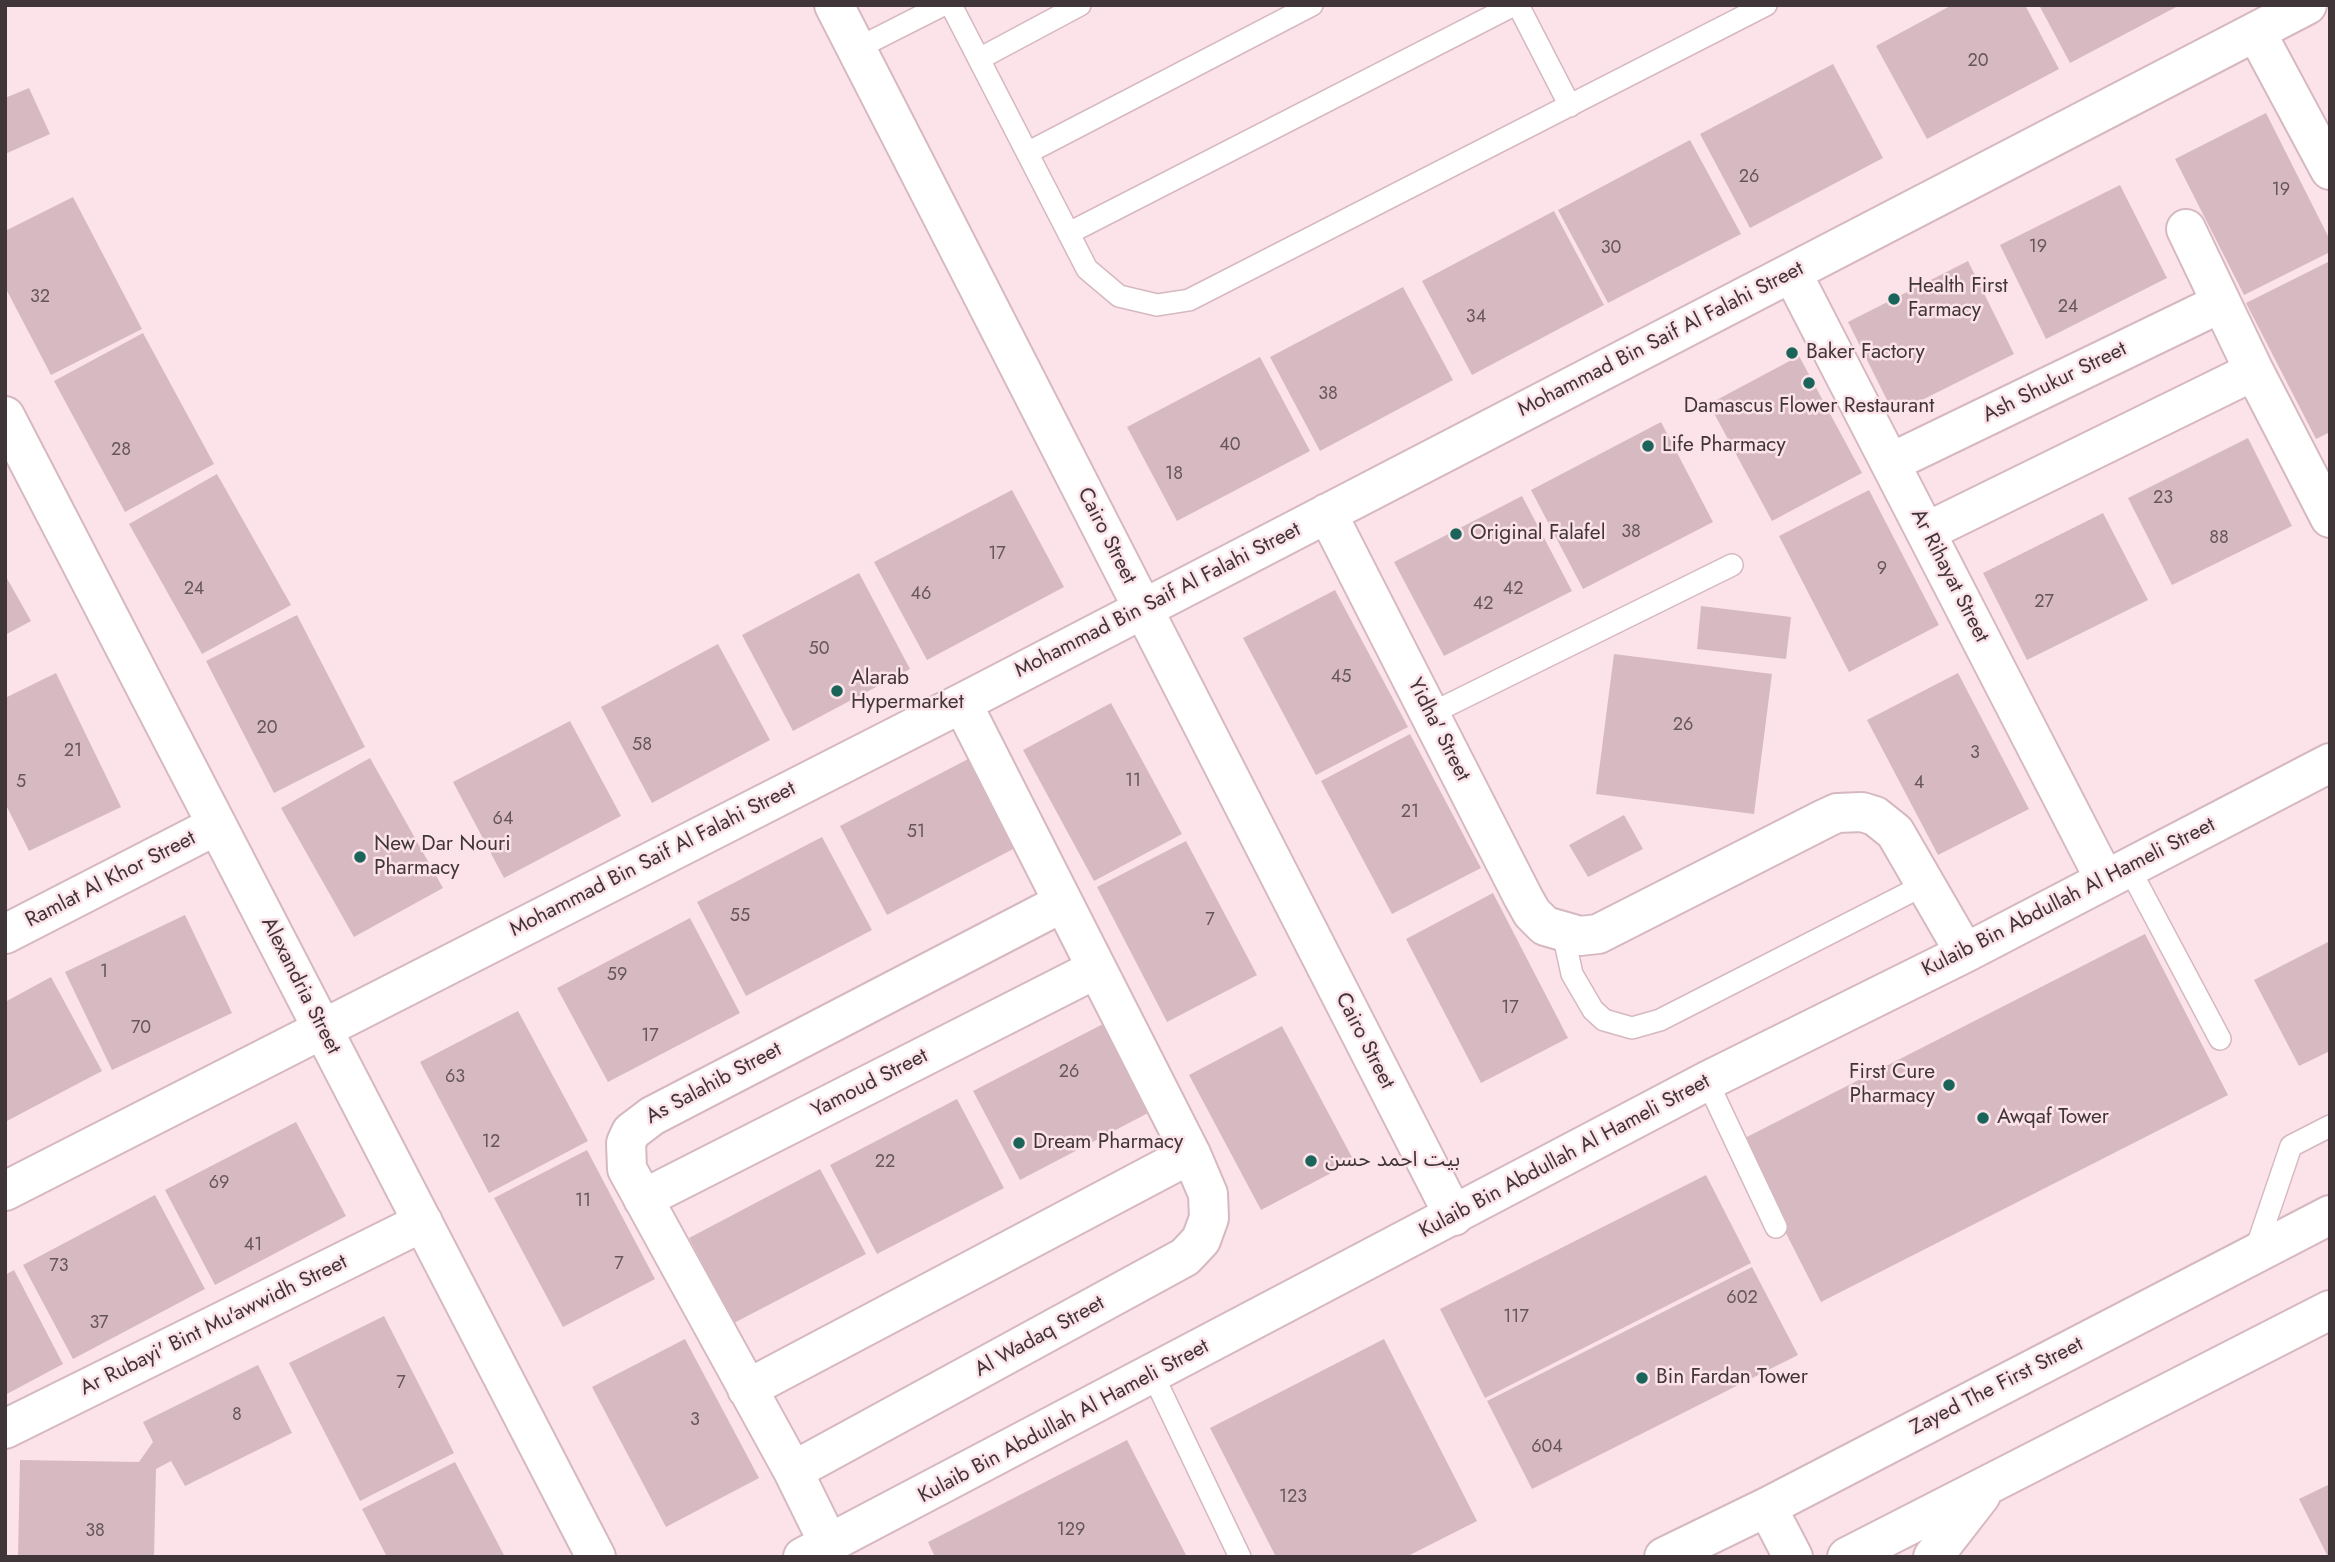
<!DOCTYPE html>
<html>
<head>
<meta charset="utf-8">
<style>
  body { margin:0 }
  #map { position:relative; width:2335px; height:1562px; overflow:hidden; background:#fce3e9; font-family:Jost,sans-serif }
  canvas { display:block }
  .frame { position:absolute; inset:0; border:7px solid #403538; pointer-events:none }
</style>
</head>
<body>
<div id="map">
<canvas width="2335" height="1562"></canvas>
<div class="frame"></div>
</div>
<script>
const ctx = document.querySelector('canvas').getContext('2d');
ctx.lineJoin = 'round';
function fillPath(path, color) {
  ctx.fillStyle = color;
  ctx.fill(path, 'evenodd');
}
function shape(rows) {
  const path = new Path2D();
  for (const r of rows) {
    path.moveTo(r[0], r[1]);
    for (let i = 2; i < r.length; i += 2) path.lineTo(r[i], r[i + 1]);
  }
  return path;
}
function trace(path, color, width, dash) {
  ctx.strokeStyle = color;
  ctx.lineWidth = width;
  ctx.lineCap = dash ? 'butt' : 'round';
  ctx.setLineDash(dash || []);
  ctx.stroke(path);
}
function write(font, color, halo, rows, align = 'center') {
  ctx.font = font + ' Jost,"Noto Sans Arabic",sans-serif';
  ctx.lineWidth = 5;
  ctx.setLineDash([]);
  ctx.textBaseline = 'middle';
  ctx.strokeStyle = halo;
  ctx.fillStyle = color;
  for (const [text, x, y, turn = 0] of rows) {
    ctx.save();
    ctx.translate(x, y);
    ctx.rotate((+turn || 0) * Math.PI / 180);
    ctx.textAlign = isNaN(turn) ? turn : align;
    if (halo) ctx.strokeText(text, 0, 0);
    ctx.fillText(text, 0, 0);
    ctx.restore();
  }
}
fillPath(shape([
  [1952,5,2025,5,2059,69,1927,139,1876,46],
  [2039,5,2180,5,2070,63],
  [1833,64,1883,158,1750,228,1700,134],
  [29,88,50,134,5,154,5,98],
  [2266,113,2330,240,2330,252,2244,295,2175,159],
  [1690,140,1741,234,1608,303,1558,210],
  [2120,185,2167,278,2046,339,2000,245],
  [73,197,142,329,51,375,5,287,5,231],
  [1554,211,1604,305,1472,375,1422,281],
  [1968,261,2014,354,1894,414,1848,322],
  [2330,261,2330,432,2316,439,2246,303],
  [1403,287,1453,380,1320,451,1270,357],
  [143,333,214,464,125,512,54,381],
  [1799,356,1862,473,1772,521,1709,404],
  [1260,357,1310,451,1177,521,1127,427],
  [1661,422,1713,522,1583,589,1531,490],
  [2248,438,2292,526,2172,585,2128,498],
  [217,474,291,605,202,654,129,524],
  [1012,490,1064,587,927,660,874,562],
  [1869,490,1939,625,1849,672,1779,536],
  [1522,496,1572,591,1444,656,1394,562],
  [2103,513,2148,600,2027,660,1983,573],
  [859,573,910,669,793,731,742,635],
  [5,575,31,621,5,635],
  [1335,590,1408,727,1316,775,1243,638],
  [1701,606,1791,617,1786,659,1697,649],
  [297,615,365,747,274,793,206,661],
  [718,644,770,740,652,803,601,707],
  [1614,654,1772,674,1754,814,1596,794],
  [56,673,121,807,29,851,5,803,5,698],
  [1958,673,2029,809,1938,855,1867,720],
  [1111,703,1182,834,1094,881,1023,750],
  [570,721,621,816,504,878,453,782],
  [1410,734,1481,868,1392,914,1321,781],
  [370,758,443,888,354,937,281,808],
  [970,758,1017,847,887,915,840,826],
  [1624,815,1643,849,1588,877,1569,845],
  [822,837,872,930,746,996,697,902],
  [1186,841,1257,975,1167,1022,1097,887],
  [1493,893,1568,1038,1481,1083,1406,939],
  [185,915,232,1013,112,1070,65,972],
  [690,918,740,1013,608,1082,557,988],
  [2145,934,2228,1095,1821,1302,1739,1141],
  [2330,941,2330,1051,2299,1066,2254,980],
  [51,977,102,1071,5,1122,5,1002],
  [518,1011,588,1141,489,1193,420,1062],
  [1103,1024,1150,1112,1020,1180,973,1091],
  [1282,1026,1354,1161,1261,1210,1189,1075],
  [957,1099,1004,1188,877,1254,830,1165],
  [296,1122,346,1216,215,1285,165,1190],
  [587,1150,655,1279,563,1327,494,1198],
  [820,1169,866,1254,734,1323,689,1238],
  [1706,1175,1751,1263,1485,1398,1440,1309],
  [155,1195,205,1289,73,1359,23,1265],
  [1752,1267,1798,1355,1532,1489,1487,1401],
  [14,1270,63,1364,5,1395,5,1275],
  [384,1316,454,1453,360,1501,289,1363],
  [685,1339,759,1478,666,1527,592,1387],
  [1384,1339,1477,1521,1406,1557,1276,1557,1210,1428],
  [258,1365,292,1433,185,1486,171,1461,156,1469,154,1557,18,1557,20,1460,139,1462,153,1442,143,1422],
  [1127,1440,1187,1557,935,1557,928,1542],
  [455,1462,505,1557,387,1557,362,1509],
  [2330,1484,2330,1557,2328,1557,2299,1499]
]), '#d7bac1');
const lane = shape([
  [951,5,1087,269,1119,296,1157,305,1189,300,1766,5],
  [1518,5,1570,106],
  [856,49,943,5],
  [979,59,1080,5],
  [1027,153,1312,5],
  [1069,233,1514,5],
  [1430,714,1732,565],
  [2129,868,2220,1039],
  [1563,933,1572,974,1593,1010,1604,1020,1632,1028,1660,1020,1926,884],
  [1707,1081,1776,1227],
  [2254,1255,2291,1146,2330,1126],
  [1153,1375,1240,1557]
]);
const street = shape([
  [834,5,1454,1216],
  [2256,32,2330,170],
  [2186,229,2254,371,2330,518],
  [1792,273,2105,880],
  [5,416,596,1557],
  [1890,463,2221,303],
  [1327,513,1523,897,1532,913,1545,926,1580,936,1598,934,1826,818,1837,813,1862,812,1875,816,1895,832,1965,953],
  [1926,532,2254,371],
  [5,934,217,825],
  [5,1191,962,703,2307,5],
  [643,1199,1096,969],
  [747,1389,1191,1154],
  [5,1429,423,1222],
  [793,1471,1185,1257,1201,1240,1209,1218,1208,1194,1191,1154,962,703],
  [829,1544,793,1471,627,1169,626,1143,631,1132,652,1116,1062,903],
  [803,1557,1707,1081,1965,953,2330,763]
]);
const secondary = shape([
  [1767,1507,1793,1557],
  [1664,1557,1767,1507,2330,1215],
  [1847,1557,2330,1310],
  [1933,1557,1981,1495]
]);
trace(lane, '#d6b9c0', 24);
trace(street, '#d6b9c0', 42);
trace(secondary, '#d6b9c0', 42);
trace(lane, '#fff', 21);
trace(street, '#fff', 38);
trace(secondary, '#fff', 38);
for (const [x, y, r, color] of [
  [1894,299,7,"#1b6459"],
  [1792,353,7,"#1b6459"],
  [1809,383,7,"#1b6459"],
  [1648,446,7,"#1b6459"],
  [1456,534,7,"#1b6459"],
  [837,691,7,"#1b6459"],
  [360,857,7,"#1b6459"],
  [1949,1085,7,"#1b6459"],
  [1983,1118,7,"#1b6459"],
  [1019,1143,7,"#1b6459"],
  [1311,1161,7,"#1b6459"],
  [1642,1378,7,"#1b6459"]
]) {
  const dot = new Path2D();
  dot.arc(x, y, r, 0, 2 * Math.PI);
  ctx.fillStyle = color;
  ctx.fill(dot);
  trace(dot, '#fce3e9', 2.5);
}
write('18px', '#66565a', null, [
  ["20",1978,62],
  ["26",1749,178],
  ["19",2281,191],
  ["19",2038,248],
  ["30",1611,249],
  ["32",40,298],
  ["24",2068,308],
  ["34",1476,318],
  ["38",1328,395],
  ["40",1230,446],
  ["28",121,451],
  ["18",1174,475],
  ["23",2163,499],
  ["38",1631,533],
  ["88",2219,539],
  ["17",997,555],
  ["9",1882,570],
  ["24",194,590],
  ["42",1513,590],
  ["46",921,595],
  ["27",2044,603],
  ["42",1483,605],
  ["50",819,650],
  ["45",1341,678],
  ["26",1683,726],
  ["20",267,729],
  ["58",642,746],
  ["21",73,752],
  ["3",1975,754],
  ["11",1133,782],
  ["5",21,783],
  ["4",1919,784],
  ["21",1410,813],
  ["64",503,820],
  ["51",916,833],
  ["55",740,917],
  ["7",1210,921],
  ["1",104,973],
  ["59",617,976],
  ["17",1510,1009],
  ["70",141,1029],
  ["17",650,1037],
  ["26",1069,1073],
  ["63",455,1078],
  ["12",491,1143],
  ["22",885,1163],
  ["69",219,1184],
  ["11",583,1202],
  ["41",253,1246],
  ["7",619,1265],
  ["73",59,1267],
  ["602",1742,1299],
  ["117",1516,1318],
  ["37",99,1324],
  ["7",401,1384],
  ["8",237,1416],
  ["3",695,1421],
  ["604",1547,1448],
  ["123",1293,1498],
  ["129",1071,1531],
  ["38",95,1532]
]);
write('21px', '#403538', '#fce3e9', [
  ["Health First",1908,287],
  ["Farmacy",1908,311],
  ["Baker Factory",1806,353],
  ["Damascus Flower Restaurant",1809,407,"center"],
  ["Life Pharmacy",1662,446],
  ["Original Falafel",1470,534],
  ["Alarab",851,679],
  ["Hypermarket",851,703],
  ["New Dar Nouri",374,845],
  ["Pharmacy",374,869],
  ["First Cure",1935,1073,"right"],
  ["Pharmacy",1935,1097,"right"],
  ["Awqaf Tower",1997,1118],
  ["Dream Pharmacy",1033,1143],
  ["بيت احمد حسن",1325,1161],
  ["Bin Fardan Tower",1656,1378]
], 'left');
write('21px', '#403538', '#fce3e9', [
  ["Mohammad Bin Saif Al Falahi Street",1661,340,-27],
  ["Ash Shukur Street",2055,383,-26],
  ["Cairo Street",1106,536,63],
  ["Ar Rihayat Street",1949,576,63],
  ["Mohammad Bin Saif Al Falahi Street",1158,601,-27],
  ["Yidha' Street",1438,730,63],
  ["Mohammad Bin Saif Al Falahi Street",653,860,-27],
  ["Ramlat Al Khor Street",111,880,-27],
  ["Kulaib Bin Abdullah Al Hameli Street",2069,898,-27],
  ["Alexandria Street",300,986,63],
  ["Cairo Street",1364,1041,63],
  ["As Salahib Street",714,1084,-28],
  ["Yamoud Street",870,1084,-27],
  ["Kulaib Bin Abdullah Al Hameli Street",1565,1157,-28],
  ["Ar Rubayi' Bint Mu'awwidh Street",214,1326,-26],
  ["Al Wadaq Street",1040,1337,-29],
  ["Zayed The First Street",1997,1387,-27],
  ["Kulaib Bin Abdullah Al Hameli Street",1064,1422,-28]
]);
</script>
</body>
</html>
